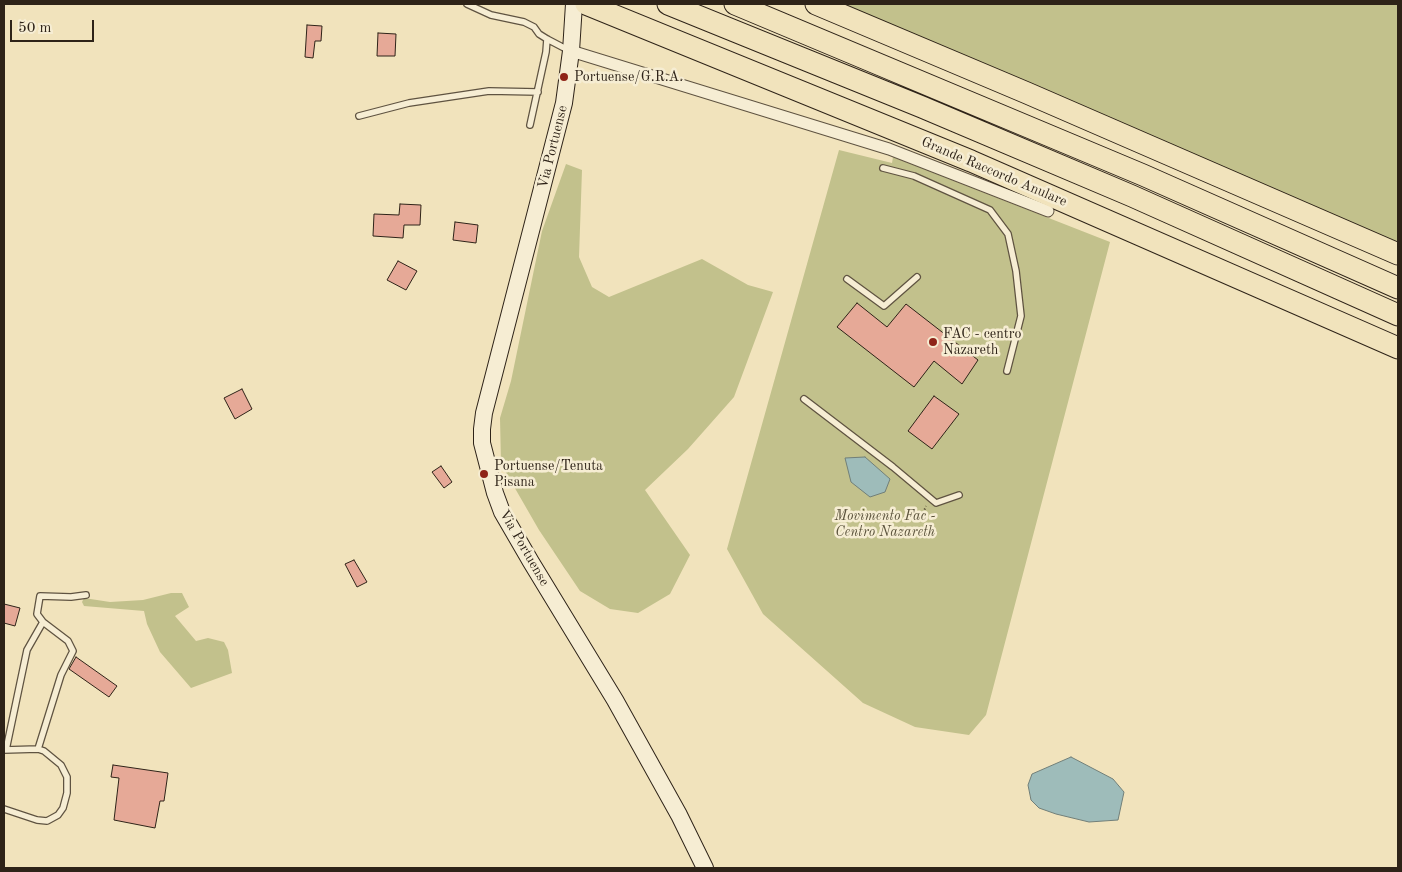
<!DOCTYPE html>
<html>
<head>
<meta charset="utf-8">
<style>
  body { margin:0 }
  #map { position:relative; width:1402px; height:872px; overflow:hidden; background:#f1e3bc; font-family:"Old Standard TT",serif }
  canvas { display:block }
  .frame { position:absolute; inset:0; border:5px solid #2e2318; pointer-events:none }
  .scale { position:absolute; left:10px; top:20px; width:84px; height:22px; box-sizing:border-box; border:2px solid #2e2318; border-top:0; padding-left:6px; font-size:15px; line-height:18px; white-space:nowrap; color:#2e2318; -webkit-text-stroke:4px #f6edd3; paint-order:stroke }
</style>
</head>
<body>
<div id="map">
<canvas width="1402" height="872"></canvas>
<div class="frame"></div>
<div class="scale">50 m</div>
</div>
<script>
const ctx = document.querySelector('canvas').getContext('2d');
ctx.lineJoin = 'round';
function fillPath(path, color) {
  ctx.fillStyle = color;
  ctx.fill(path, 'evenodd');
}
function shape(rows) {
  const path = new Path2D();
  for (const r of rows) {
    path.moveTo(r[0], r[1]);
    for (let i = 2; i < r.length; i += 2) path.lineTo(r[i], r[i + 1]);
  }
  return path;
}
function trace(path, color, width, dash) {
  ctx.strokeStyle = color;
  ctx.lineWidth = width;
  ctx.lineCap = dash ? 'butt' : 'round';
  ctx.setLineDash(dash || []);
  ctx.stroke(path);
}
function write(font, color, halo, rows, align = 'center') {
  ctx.font = font + ' "Old Standard TT",serif';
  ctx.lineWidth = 5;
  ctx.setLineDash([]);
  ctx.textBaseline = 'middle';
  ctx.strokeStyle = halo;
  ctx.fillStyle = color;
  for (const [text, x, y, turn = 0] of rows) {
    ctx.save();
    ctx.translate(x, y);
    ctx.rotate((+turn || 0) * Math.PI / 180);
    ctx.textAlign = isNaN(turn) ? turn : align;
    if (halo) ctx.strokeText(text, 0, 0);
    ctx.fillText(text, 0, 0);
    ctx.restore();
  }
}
fillPath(shape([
  [841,4,1398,4,1398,243],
  [839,150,892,163,893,157,1110,242,986,715,969,735,915,727,863,703,763,614,727,549],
  [566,164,582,170,579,257,592,287,609,297,702,259,748,285,773,292,734,397,688,449,645,490,690,555,670,594,638,613,610,609,580,591,539,530,501,464,500,418,511,381,542,231],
  [171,593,182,593,189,607,175,616,196,641,208,638,224,642,228,650,232,673,191,688,160,652,147,624,144,611,84,606,82,602,84,598,110,602,143,600]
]), '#c2c18c');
const water = shape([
  [865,457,890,479,885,492,870,497,851,482,845,458,865,457],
  [1071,757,1113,779,1124,792,1118,820,1089,822,1056,814,1039,808,1031,800,1028,785,1032,774,1071,757]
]);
fillPath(water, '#9ebcba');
trace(water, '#717f79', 1);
const building = shape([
  [307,25,322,26,321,41,315,41,313,58,305,57,307,25],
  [378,33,396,34,395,56,377,56,378,33],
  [400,204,421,205,420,225,404,225,403,238,373,236,374,214,399,215,400,204],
  [455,222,478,225,476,243,453,240,455,222],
  [398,261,417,271,406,290,387,280,398,261],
  [857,303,887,327,906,304,978,360,962,384,934,361,914,387,837,327,857,303],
  [242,389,252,409,235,419,224,398,242,389],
  [934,396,959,414,932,449,908,431,934,396],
  [441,466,452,482,444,488,432,472,441,466],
  [354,560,367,582,357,587,345,564,354,560],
  [4,604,20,608,15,626,4,623,4,604],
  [76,657,117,686,109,697,69,669,76,657],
  [113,765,168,773,164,801,160,801,155,828,114,820,119,778,111,777,113,765]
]);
fillPath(building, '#e6a997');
trace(building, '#2e2318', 1);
const service = shape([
  [467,4,491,15,524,22,534,27,539,34,547,39,570,51],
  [359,116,409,103,489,91,538,92],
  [530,125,546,52,547,39],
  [883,168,914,176,990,210,1008,234,1016,271,1021,316,1007,371],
  [847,279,884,306,917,277],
  [804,399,893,467,936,503,959,495],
  [38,749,61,675,73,651,68,641,43,622,37,614,40,596,71,597,86,595],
  [4,750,38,749,44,751,61,765,67,777,67,793,63,808,58,815,47,821,37,820,4,809],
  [6,750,27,650,43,622]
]);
const minor = shape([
  [571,51,889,149,1048,211]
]);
const secondary = shape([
  [574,4,571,51,564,103,484,413,482,429,482,443,495,493,502,512,531,562,615,700,679,815,705,868]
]);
const motorway = shape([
  [586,4,971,161,1398,348],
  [668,4,922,107,1132,196,1398,315],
  [735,4,1143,175,1398,288],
  [816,4,1027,93,1398,254]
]);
trace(service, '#5f5341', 8);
trace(minor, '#5f5341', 13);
trace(secondary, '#2e2318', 18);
trace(motorway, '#2e2318', 23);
trace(shape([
  [922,516,926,506]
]), '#2e2318', 2, [1, 2.5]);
trace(service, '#f6edd3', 5.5);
trace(minor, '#f6edd3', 11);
trace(secondary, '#f6edd3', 16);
trace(motorway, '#f1e3bc', 21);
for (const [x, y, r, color] of [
  [564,77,5,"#8f2418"],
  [933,342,5,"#8f2418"],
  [484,474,5,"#8f2418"]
]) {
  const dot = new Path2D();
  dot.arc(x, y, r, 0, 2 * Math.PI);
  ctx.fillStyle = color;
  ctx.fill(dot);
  trace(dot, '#f6edd3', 2);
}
write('14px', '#2e2318', '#f6edd3', [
  ["Portuense/G.R.A.",574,77],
  ["FAC - centro",943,334],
  ["Nazareth",943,350],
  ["Portuense/Tenuta",494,466],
  ["Pisana",494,482]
], 'left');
write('14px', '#2e2318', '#f6edd3', [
  ["Via Portuense",553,147,-76],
  ["Grande Raccordo Anulare",994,172,23],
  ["Via Portuense",524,548,60]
]);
write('italic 14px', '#5a523b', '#f6edd3', [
  ["Movimento Fac -",885,516],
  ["Centro Nazareth",885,532]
]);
</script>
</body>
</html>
